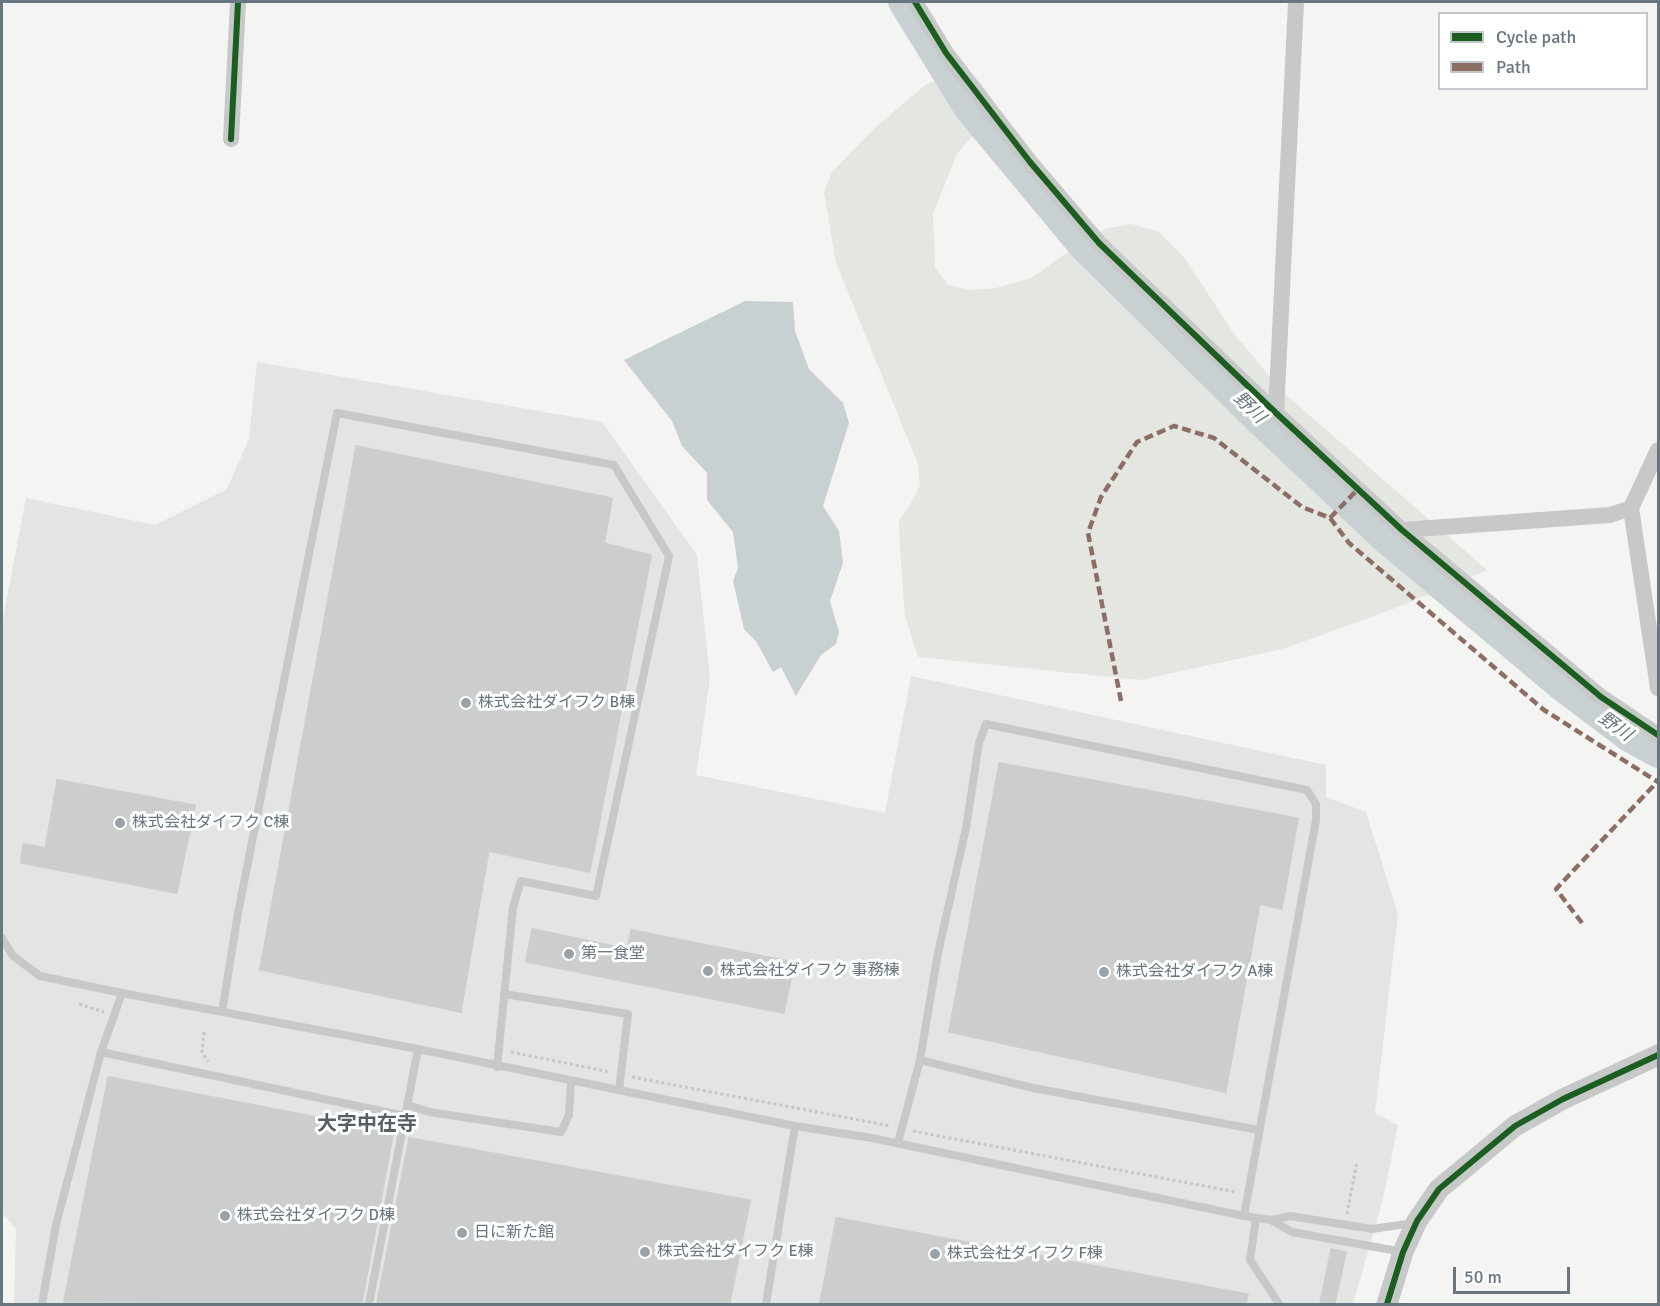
<!DOCTYPE html>
<html>
<head>
<meta charset="utf-8">
<style>
  body { margin:0 }
  #map { position:relative; width:1660px; height:1306px; overflow:hidden; background:#f4f4f3; font-family:Signika,sans-serif }
  canvas { display:block }
  .frame { position:absolute; inset:0; border:3px solid #677680; pointer-events:none }
  .legend { position:absolute; left:1438px; top:12px; width:210px; height:78px; box-sizing:border-box; background:#fff; border:2px solid #c2c8cc; margin:0; padding:8px 10px; list-style:none; font-size:18px; color:#677680 }
  .legend li { display:flex; align-items:center; gap:12px; height:30px }
  .legend b { width:30px; border:2px solid #c2c8cc }
  .scale { position:absolute; left:1453px; top:1267px; width:117px; height:27px; box-sizing:border-box; border:3px solid #677680; border-top:0; padding-left:8px; font-size:18px; line-height:21px; white-space:nowrap; color:#677680; -webkit-text-stroke:4px #fff; paint-order:stroke }
</style>
</head>
<body>
<div id="map">
<canvas width="1660" height="1306"></canvas>
<div class="frame"></div>
<ul class="legend">
<li><b style="height:8px;background:#1b5e20"></b>Cycle path</li>
<li><b style="height:8px;background:#8d6e63"></b>Path</li>
</ul>
<div class="scale">50 m</div>
</div>
<script>
const ctx = document.querySelector('canvas').getContext('2d');
ctx.lineJoin = 'round';
function fillPath(path, color) {
  ctx.fillStyle = color;
  ctx.fill(path, 'evenodd');
}
function shape(rows) {
  const path = new Path2D();
  for (const r of rows) {
    path.moveTo(r[0], r[1]);
    for (let i = 2; i < r.length; i += 2) path.lineTo(r[i], r[i + 1]);
  }
  return path;
}
function trace(path, color, width, dash) {
  ctx.strokeStyle = color;
  ctx.lineWidth = width;
  ctx.lineCap = dash ? 'butt' : 'round';
  ctx.setLineDash(dash || []);
  ctx.stroke(path);
}
function write(font, color, halo, rows, align = 'center') {
  ctx.font = font + ' Signika,"Noto Sans JP",sans-serif';
  ctx.lineWidth = 6;
  ctx.setLineDash([]);
  ctx.textBaseline = 'middle';
  ctx.strokeStyle = halo;
  ctx.fillStyle = color;
  for (const [text, x, y, turn = 0] of rows) {
    ctx.save();
    ctx.translate(x, y);
    ctx.rotate((+turn || 0) * Math.PI / 180);
    ctx.textAlign = isNaN(turn) ? turn : align;
    if (halo) ctx.strokeText(text, 0, 0);
    ctx.fillText(text, 0, 0);
    ctx.restore();
  }
}
fillPath(shape([
  [257,362,602,422,697,555,710,679,696,775,885,813,911,676,1326,765,1326,797,1366,812,1398,914,1375,1113,1398,1125,1383,1199,1353,1304,14,1304,16,1229,2,1213,2,624,26,498,155,525,227,489,249,439]
]), '#e3e4e4');
fillPath(shape([
  [960,72,978,80,988,93,988,118,957,154,933,214,935,267,948,285,970,290,996,288,1031,278,1065,254,1105,229,1131,224,1159,232,1184,257,1234,334,1284,393,1487,570,1393,609,1283,649,1140,680,918,657,905,616,899,533,899,520,909,507,920,485,918,464,836,263,824,192,832,172,876,127,925,85]
]), '#e3e6e1');
fillPath(shape([
  [745,301,793,302,795,331,809,369,843,403,849,423,823,506,839,531,843,563,830,601,839,632,836,644,821,655,796,696,781,667,773,672,756,641,744,629,733,581,738,568,733,532,707,500,707,473,682,446,672,421,624,360]
]), '#c8d0d2');
trace(shape([
  [902,2,968,109,1082,246,1261,423,1387,541,1559,685,1629,738,1658,754]
]), '#c8d0d2', 28);
const building = shape([
  [355,444,614,497,606,542,653,554,591,874,490,853,462,1014,258,971,355,444],
  [998,761,1300,817,1283,911,1261,906,1227,1094,947,1033,998,761],
  [56,778,197,804,178,895,19,864,22,842,44,846,56,778],
  [531,927,626,947,630,928,796,961,785,1015,524,963,531,927],
  [107,1075,387,1129,387,1132,395,1133,363,1305,62,1303,107,1075],
  [408,1136,752,1199,731,1305,375,1305,408,1136],
  [835,1216,1250,1293,1247,1305,818,1305,835,1216],
  [1330,1247,1348,1251,1336,1305,1318,1305,1330,1247]
]);
fillPath(building, '#cccdcd');
trace(building, '#e4e4e2', 1.5);
trace(shape([
  [79,1004,104,1012],
  [204,1032,202,1052,208,1062],
  [511,1052,610,1072],
  [632,1077,891,1126],
  [913,1131,1236,1192],
  [1347,1214,1357,1162]
]), '#c5c6c7', 3, [3, 3]);
trace(shape([
  [2,938,13,956,40,976,122,993,418,1049,795,1126,872,1138,1244,1216,1271,1220,1290,1216,1372,1229,1414,1223],
  [504,994,628,1014,619,1090],
  [222,1012,238,913,337,413,614,465,669,556,596,896,521,881,513,907,497,1067],
  [101,1052,405,1116],
  [920,1060,1033,1088,1259,1130],
  [408,1105,429,1112,561,1132,569,1115,571,1081],
  [898,1143,920,1060,938,953,966,828,979,743,986,724,1307,790,1316,804,1316,820,1244,1216],
  [1256,1218,1250,1260,1279,1304],
  [1271,1220,1292,1232,1403,1252],
  [42,1304,56,1225,101,1052,122,993],
  [369,1304,418,1049],
  [766,1304,795,1126]
]), '#c7c9c9', 8);
trace(shape([
  [915,2,946,53,1030,162,1099,243,1276,413,1402,530,1601,697,1658,735],
  [231,139,238,2],
  [1276,413,1296,2],
  [1658,450,1631,508,1658,688],
  [1402,530,1610,515,1631,508]
]), '#c7c9c9', 16);
trace(shape([
  [1387,1304,1403,1252,1417,1221,1439,1189,1515,1126,1563,1099,1658,1055]
]), '#c7c9c9', 21);
trace(shape([
  [1330,518,1358,489],
  [1121,701,1088,533,1101,497,1137,442,1174,426,1214,438,1302,507,1330,518,1349,543,1544,710,1658,782],
  [1582,923,1556,889,1658,781]
]), '#8d6e63', 4.5, [9, 4.5]);
trace(shape([
  [915,2,946,53,1030,162,1099,243,1276,413,1402,530,1601,697,1658,735],
  [231,139,238,2],
  [1387,1304,1403,1252,1417,1221,1439,1189,1515,1126,1563,1099,1658,1055]
]), '#1b5e20', 6);
for (const [x, y, r, color] of [
  [466,703,6,"#98a2a8"],
  [120,823,6,"#98a2a8"],
  [569,954,6,"#98a2a8"],
  [708,971,6,"#98a2a8"],
  [1104,972,6,"#98a2a8"],
  [225,1216,6,"#98a2a8"],
  [462,1233,6,"#98a2a8"],
  [645,1252,6,"#98a2a8"],
  [935,1254,6,"#98a2a8"]
]) {
  const dot = new Path2D();
  dot.arc(x, y, r, 0, 2 * Math.PI);
  ctx.fillStyle = color;
  ctx.fill(dot);
  trace(dot, '#fff', 2);
}
write('16px', '#677680', '#fff', [
  ["株式会社ダイフク B棟",478,703],
  ["株式会社ダイフク C棟",132,823],
  ["第一食堂",581,954],
  ["株式会社ダイフク 事務棟",720,971],
  ["株式会社ダイフク A棟",1116,972],
  ["株式会社ダイフク D棟",237,1216],
  ["日に新た館",474,1233],
  ["株式会社ダイフク E棟",657,1252],
  ["株式会社ダイフク F棟",947,1254]
], 'left');
write('italic 18px', '#63777d', '#fff', [
  ["野川",1249,408,44],
  ["野川",1615,727,35]
]);
write('bold 20px', '#545f66', '#fff', [
  ["大字中在寺",367,1125]
]);
</script>
</body>
</html>
